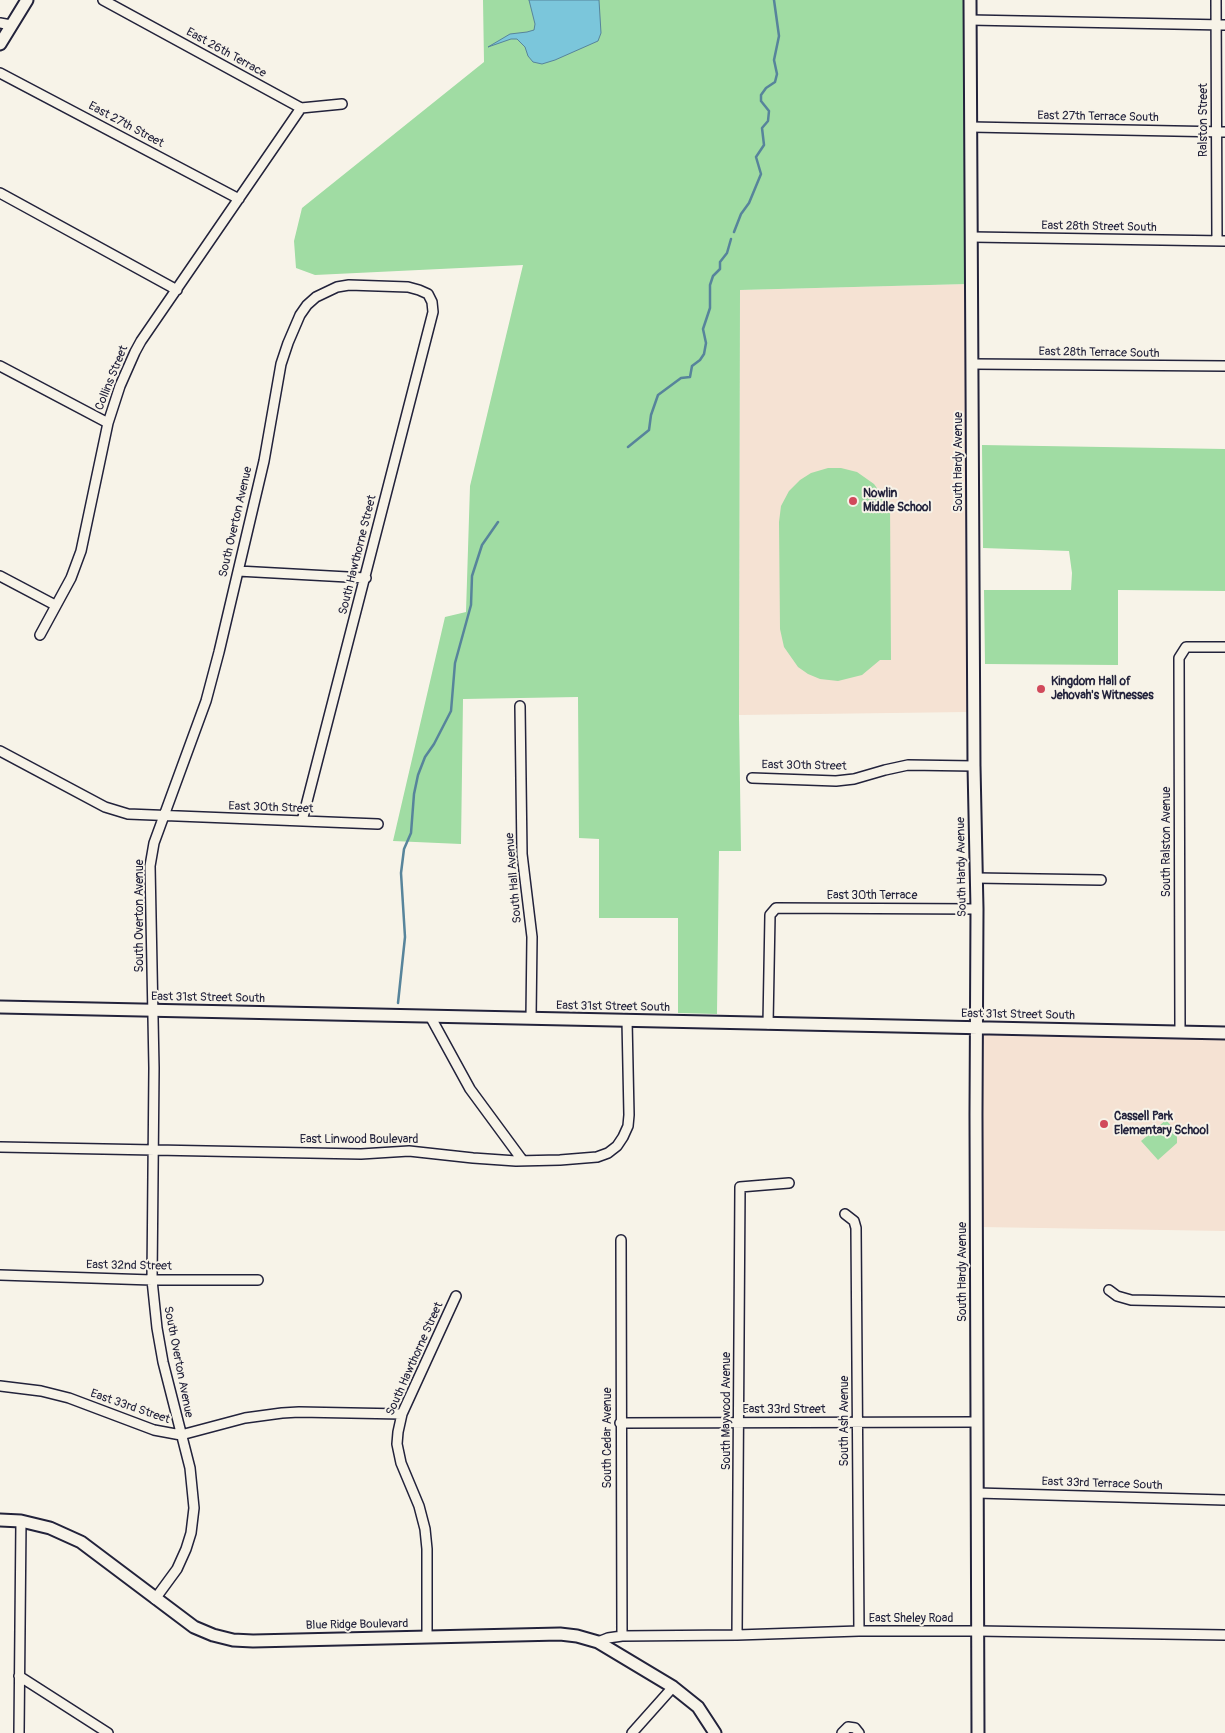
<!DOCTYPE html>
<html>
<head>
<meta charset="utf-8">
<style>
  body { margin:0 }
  canvas { display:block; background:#f7f3e8 }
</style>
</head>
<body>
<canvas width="1225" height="1733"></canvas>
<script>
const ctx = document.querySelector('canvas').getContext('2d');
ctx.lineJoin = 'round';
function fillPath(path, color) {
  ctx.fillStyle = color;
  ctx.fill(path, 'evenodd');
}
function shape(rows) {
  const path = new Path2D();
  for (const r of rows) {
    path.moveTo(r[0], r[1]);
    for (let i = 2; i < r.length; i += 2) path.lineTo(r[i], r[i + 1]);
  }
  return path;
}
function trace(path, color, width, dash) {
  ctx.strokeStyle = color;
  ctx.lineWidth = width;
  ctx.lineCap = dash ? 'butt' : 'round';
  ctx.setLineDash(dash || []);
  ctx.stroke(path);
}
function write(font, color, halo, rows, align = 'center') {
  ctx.font = font + ' Pangolin,sans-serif';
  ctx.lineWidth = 4;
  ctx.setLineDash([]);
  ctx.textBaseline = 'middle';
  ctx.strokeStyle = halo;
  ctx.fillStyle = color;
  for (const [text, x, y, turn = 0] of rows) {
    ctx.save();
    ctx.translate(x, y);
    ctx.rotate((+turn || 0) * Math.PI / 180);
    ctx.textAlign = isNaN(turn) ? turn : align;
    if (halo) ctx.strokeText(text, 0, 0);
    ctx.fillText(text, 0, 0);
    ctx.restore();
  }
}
fillPath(shape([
  [967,284,968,712,739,715,740,290],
  [987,1033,1225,1037,1225,1231,980,1227,984,1044,981,1042,981,1037]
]), '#f5e2d3');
fillPath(shape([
  [483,0,966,0,967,284,740,290,739,715,741,851,719,851,717,1014,678,1013,678,918,599,918,599,839,579,838,578,697,463,699,461,844,393,841,445,617,466,612,470,486,523,265,315,275,296,268,294,241,302,208,484,62],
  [982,445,1225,449,1225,591,1118,590,1118,665,985,664,984,590,1071,590,1072,573,1069,551,983,548],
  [828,468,841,468,857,472,874,484,886,501,890,501,891,660,880,660,862,675,838,681,820,679,808,674,798,667,784,647,780,629,779,522,781,506,789,491,800,480,811,473],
  [1166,1120,1177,1132,1177,1143,1158,1160,1141,1141]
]), '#a0dca3');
const water = shape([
  [529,0,599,0,601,33,598,41,555,60,542,64,533,62,528,56,525,47,517,39,511,39,488,47,510,34,527,32,534,30,535,24,529,0]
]);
fillPath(water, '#7bc6db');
trace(water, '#57849b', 1);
trace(shape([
  [734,232,741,214,749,203,761,174,756,157,764,145,762,128,768,121,769,111,761,101,761,95,766,88,775,82,777,74,774,60,779,36,774,0],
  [628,447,649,430,651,415,658,395,681,378,690,377,692,366,700,360,704,354,706,343,703,329,710,308,710,285,713,276,720,269,720,262,727,253,731,239],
  [398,1003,405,937,401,873,404,849,411,833,414,794,418,775,425,757,434,744,451,711,455,663,471,605,472,576,482,545,498,522]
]), '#57849b', 2.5);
const street = shape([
  [103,0,301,108,342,104],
  [1216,0,1217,241],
  [970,20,1225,25],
  [0,23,11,25],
  [0,73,239,199],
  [971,127,1225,132],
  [0,193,177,290],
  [972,237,1225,241],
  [973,364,1225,366],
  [0,366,108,423],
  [238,571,366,578],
  [0,576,55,605],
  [40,635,71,578,81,551,108,423,120,386,135,352,141,341,301,108],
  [520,706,522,854,532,937,531,1018],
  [0,751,105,807,128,814,378,824],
  [752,778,836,781,854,779,885,770,908,765,974,766],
  [976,878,1101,880],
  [430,1016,470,1089,523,1161],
  [768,1024,770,915,776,908,977,909],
  [1180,1032,1179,658,1186,647,1225,647],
  [0,1147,361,1154,409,1151,473,1158,516,1161,560,1160,597,1157,608,1153,617,1146,623,1137,628,1126,629,1115,627,1020],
  [845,1214,854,1221,856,1228,859,1631],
  [621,1240,622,1636],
  [0,1275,152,1280,258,1280],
  [1109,1290,1117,1296,1131,1300,1225,1302],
  [0,1386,41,1391,69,1398,154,1430,181,1435,245,1418,282,1413,299,1412,402,1414],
  [620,1423,977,1422],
  [977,1493,1225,1500],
  [155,1599,177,1569,186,1549,191,1533,194,1508,190,1468,163,1362,157,1328,152,1280,154,1068,150,866,154,843,206,701,219,652,264,461,281,364,288,343,300,315,307,305,316,297,337,287,349,285,408,287,419,290,428,294,432,302,433,312,302,821],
  [737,1635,740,1187,789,1183],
  [427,1637,427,1549,425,1529,419,1506,401,1463,397,1444,398,1432,402,1414,456,1296],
  [598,1642,608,1638,622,1636,737,1635,859,1631,978,1631,1225,1635],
  [19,1676,108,1733],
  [19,1733,21,1521],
  [632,1733,673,1687],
  [842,1733,848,1727,855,1728,859,1733]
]);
const secondary = shape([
  [970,0,974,766,977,909,976,1114,978,1733],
  [0,44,27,0],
  [0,1007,1225,1033],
  [0,1520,21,1521,50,1528,81,1542,194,1627,213,1635,233,1640,253,1641,560,1634,577,1636,598,1642,673,1687,698,1707,715,1733]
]);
trace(street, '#22223b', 12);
trace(secondary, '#22223b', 15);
trace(street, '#f7f3e8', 9);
trace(secondary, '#f7f3e8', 11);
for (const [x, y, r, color] of [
  [853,501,5,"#d1495b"],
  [1041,689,5,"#d1495b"],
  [1104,1124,5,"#d1495b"]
]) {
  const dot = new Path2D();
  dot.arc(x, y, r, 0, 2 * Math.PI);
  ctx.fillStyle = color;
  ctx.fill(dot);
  trace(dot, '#f7f3e8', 2);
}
write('12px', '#22223b', '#f7f3e8', [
  ["East 26th Terrace",226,53,29],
  ["East 27th Terrace South",1098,117,1],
  ["Ralston Street",1204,120,-90],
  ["East 27th Street",126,125,28],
  ["East 28th Street South",1099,227,1],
  ["East 28th Terrace South",1099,353,1],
  ["Collins Street",112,378,-68],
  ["South Hardy Avenue",959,462,-90],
  ["South Overton Avenue",236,522,-77],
  ["South Hawthorne Street",358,555,-76],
  ["East 30th Street",804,766,1],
  ["East 30th Street",271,808,2],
  ["South Ralston Avenue",1167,842,-90],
  ["South Hardy Avenue",962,867,-91],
  ["South Hall Avenue",514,878,-95],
  ["East 30th Terrace",872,896],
  ["South Overton Avenue",140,916,-90],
  ["East 31st Street South",208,998,1],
  ["East 31st Street South",613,1007,1],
  ["East 31st Street South",1018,1015,1],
  ["East Linwood Boulevard",359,1140],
  ["East 32nd Street",129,1266,1],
  ["South Hardy Avenue",963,1272,-90],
  ["South Hawthorne Street",415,1359,-66],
  ["South Overton Avenue",178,1362,79],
  ["East 33rd Street",130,1407,19],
  ["East 33rd Street",784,1410],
  ["South Maywood Avenue",727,1411,-90],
  ["South Ash Avenue",845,1421,-90],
  ["South Cedar Avenue",608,1438,-90],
  ["East 33rd Terrace South",1102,1484,2],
  ["East Sheley Road",911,1619],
  ["Blue Ridge Boulevard",357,1625,-1]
]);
write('bold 12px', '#22223b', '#f7f3e8', [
  ["Nowlin",863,494],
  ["Middle School",863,508],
  ["Kingdom Hall of",1051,682],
  ["Jehovah's Witnesses",1051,696],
  ["Cassell Park",1114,1117],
  ["Elementary School",1114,1131]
], 'left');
</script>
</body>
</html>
